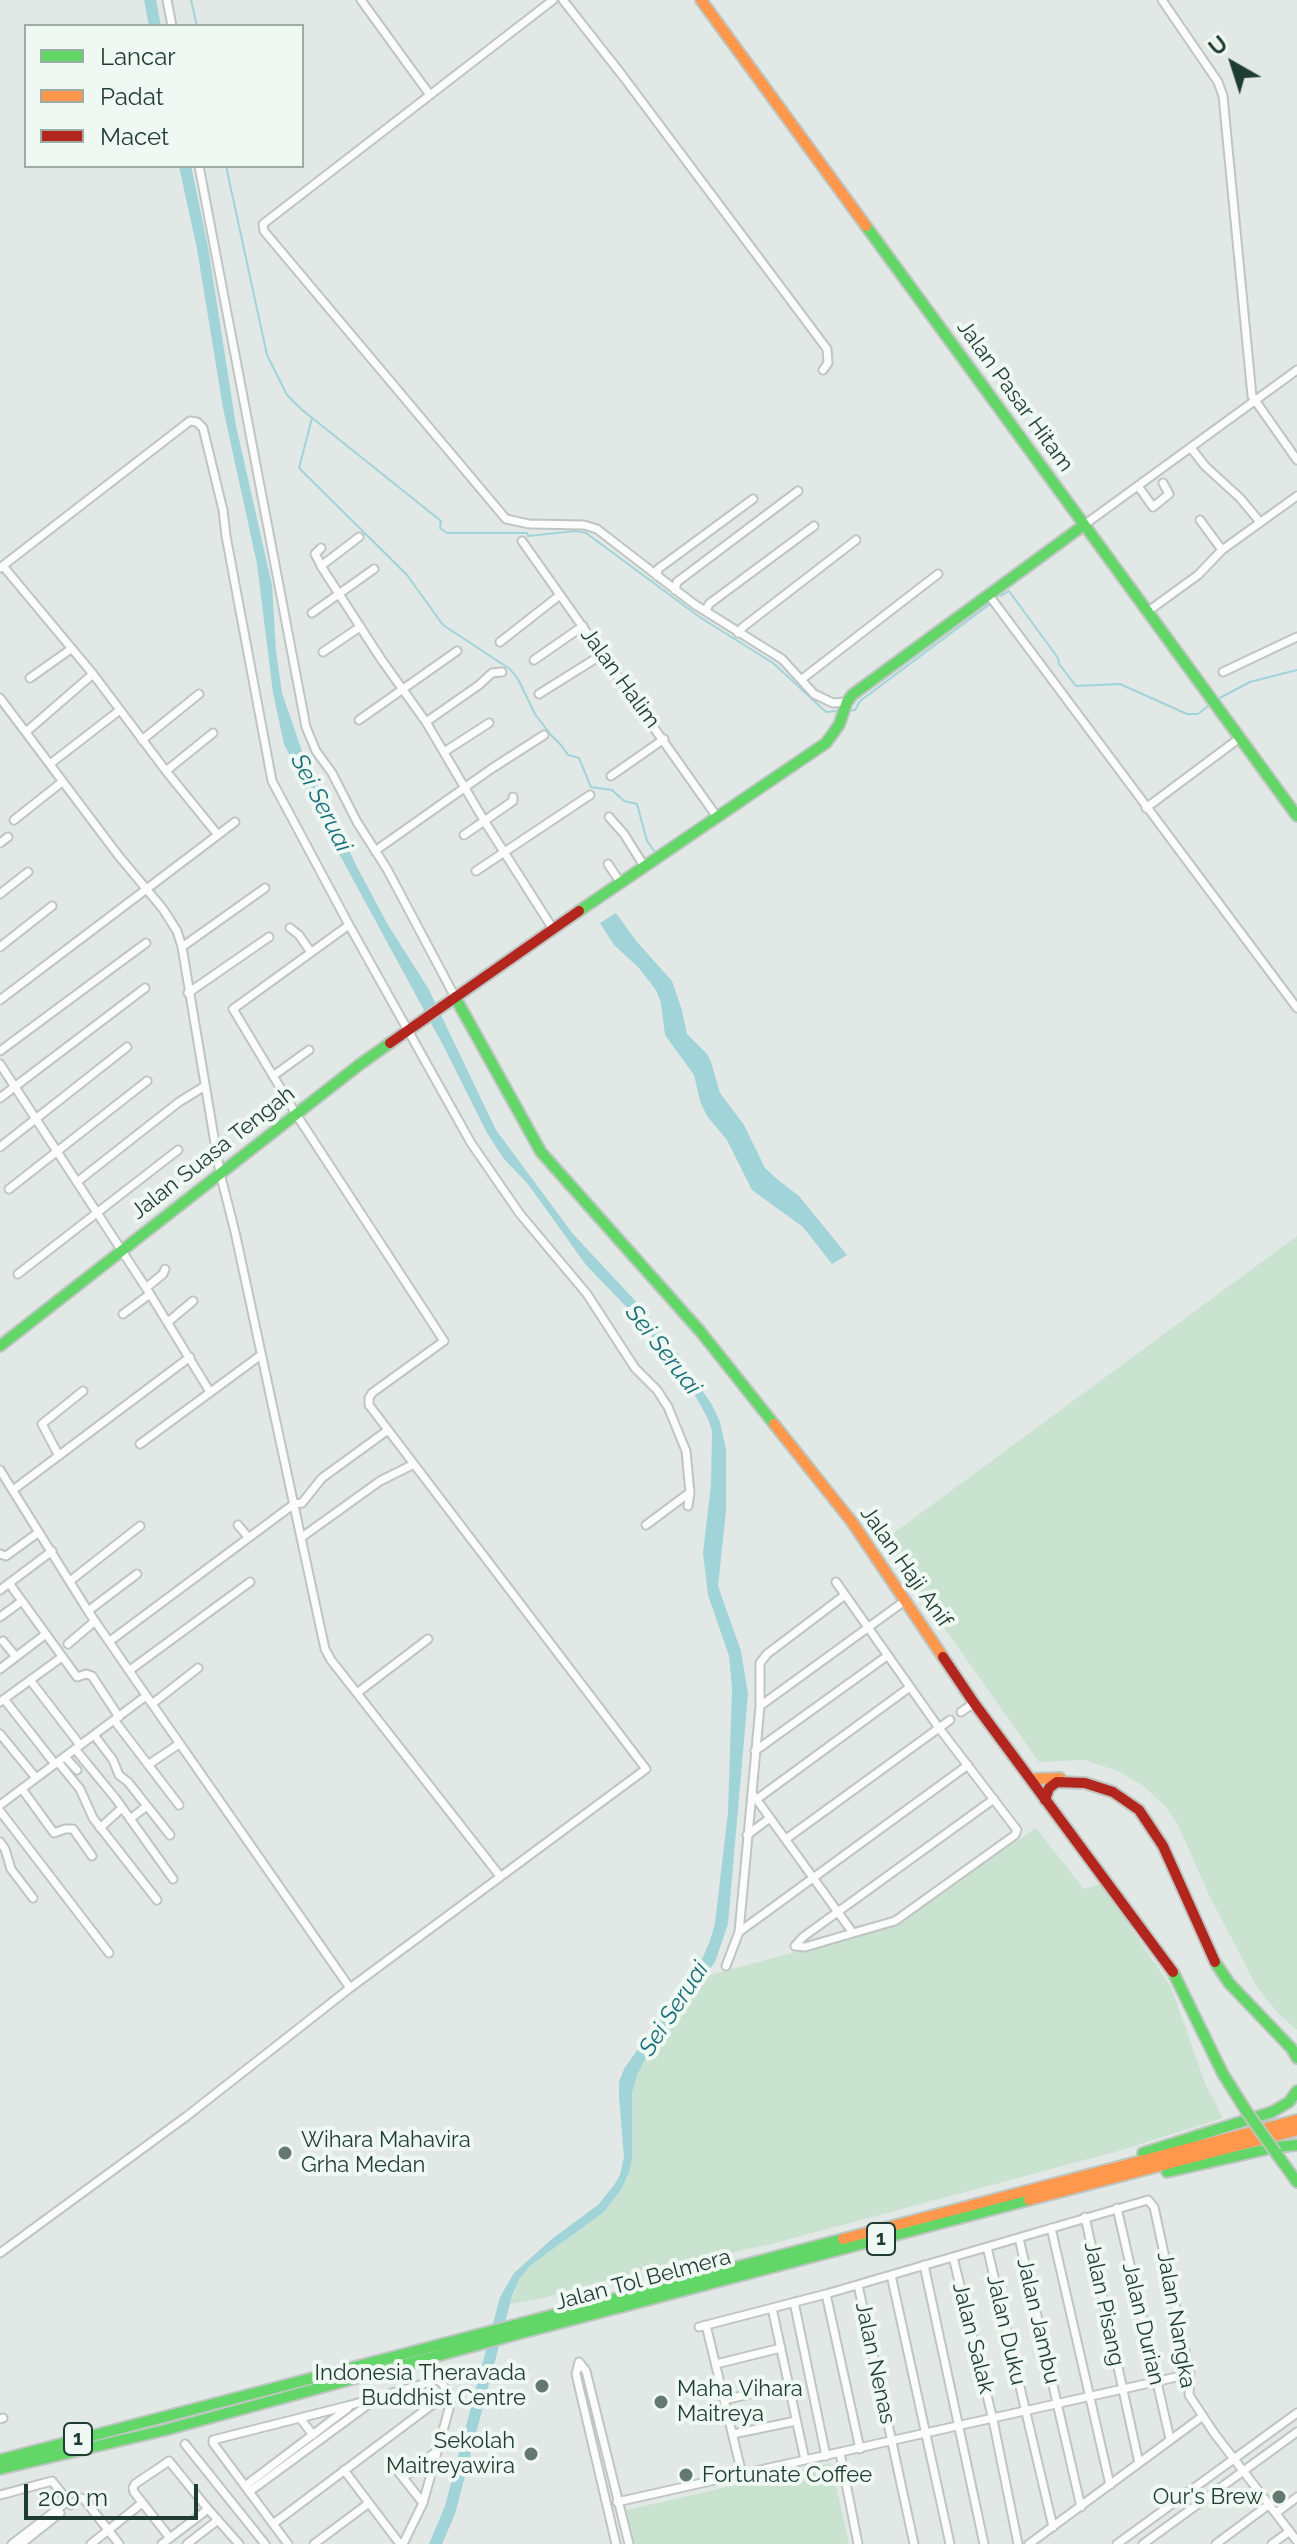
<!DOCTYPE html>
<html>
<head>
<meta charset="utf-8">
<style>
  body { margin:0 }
  #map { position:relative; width:1297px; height:2544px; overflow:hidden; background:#e2e8e5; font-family:Raleway,sans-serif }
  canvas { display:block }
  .legend { position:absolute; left:24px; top:24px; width:280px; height:144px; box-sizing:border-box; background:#f0f8f3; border:2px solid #9cada6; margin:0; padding:10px 14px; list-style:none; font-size:24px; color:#1f3c33 }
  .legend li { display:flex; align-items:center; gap:16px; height:40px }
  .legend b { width:40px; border:2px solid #9cada6 }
  .north { position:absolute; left:1193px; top:24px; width:80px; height:80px; -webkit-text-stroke:6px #f0f8f3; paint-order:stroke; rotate:321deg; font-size:22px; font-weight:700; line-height:32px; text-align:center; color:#1f3c33 }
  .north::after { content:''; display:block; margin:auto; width:28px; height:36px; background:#1f3c33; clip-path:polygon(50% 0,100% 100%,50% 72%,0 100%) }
  .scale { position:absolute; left:24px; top:2484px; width:174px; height:36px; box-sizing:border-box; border:4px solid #1f3c33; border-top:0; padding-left:10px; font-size:24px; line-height:28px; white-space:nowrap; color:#1f3c33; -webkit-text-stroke:6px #f0f8f3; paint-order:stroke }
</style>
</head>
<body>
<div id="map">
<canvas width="1297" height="2544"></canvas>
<ul class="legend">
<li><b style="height:10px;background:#63d668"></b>Lancar</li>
<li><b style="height:10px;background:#ff974d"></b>Padat</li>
<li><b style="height:10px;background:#b3261e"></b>Macet</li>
</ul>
<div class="north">U</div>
<div class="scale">200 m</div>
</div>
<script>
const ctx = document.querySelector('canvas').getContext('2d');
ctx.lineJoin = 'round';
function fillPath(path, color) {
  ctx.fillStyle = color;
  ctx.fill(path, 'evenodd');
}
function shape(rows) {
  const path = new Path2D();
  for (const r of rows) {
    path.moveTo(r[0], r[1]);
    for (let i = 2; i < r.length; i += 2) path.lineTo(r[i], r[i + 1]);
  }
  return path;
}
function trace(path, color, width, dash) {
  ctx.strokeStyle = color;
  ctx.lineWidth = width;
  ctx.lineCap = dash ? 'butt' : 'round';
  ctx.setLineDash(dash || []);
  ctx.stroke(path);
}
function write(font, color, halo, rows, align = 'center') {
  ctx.font = font + ' Raleway,sans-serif';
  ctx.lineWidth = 8;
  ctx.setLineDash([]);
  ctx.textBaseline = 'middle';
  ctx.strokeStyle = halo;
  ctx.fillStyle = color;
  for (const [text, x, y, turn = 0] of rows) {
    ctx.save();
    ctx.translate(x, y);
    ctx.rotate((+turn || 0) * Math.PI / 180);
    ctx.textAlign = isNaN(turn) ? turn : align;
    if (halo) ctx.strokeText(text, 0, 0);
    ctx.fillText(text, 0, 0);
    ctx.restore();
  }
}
fillPath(shape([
  [1297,1236,1297,2030,1277,2012,1257,1987,1210,1897,1177,1823,1165,1806,1142,1785,1118,1771,1084,1760,1039,1762,883,1541],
  [1036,1828,1084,1889,1101,1884,1171,1987,1205,2083,1223,2118,1122,2150,771,2244,689,2262,669,2263,539,2299,510,2304,520,2278,531,2265,604,2212,632,2158,632,2093,637,2075,652,2046,706,1976,893,1926],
  [831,2463,849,2544,630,2544,623,2511]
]), '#cae2d0');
fillPath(shape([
  [144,0,156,0,161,26,149,26],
  [179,166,191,166,193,175,208,247,236,426,272,585,276,651,282,693,302,751,357,867,388,925,428,988,496,1130,573,1234,642,1308,678,1354,712,1405,720,1422,726,1449,726,1511,718,1586,741,1651,748,1694,728,1924,715,1962,652,2046,637,2075,632,2093,632,2158,629,2172,622,2188,604,2212,531,2265,520,2278,512,2296,455,2514,442,2544,429,2544,445,2506,500,2297,514,2273,553,2238,598,2205,614,2185,620,2175,624,2157,619,2097,619,2082,624,2069,703,1957,710,1941,715,1923,728,1812,732,1688,729,1656,708,1595,703,1553,711,1485,712,1431,708,1419,696,1397,640,1321,586,1265,528,1184,504,1159,487,1133,444,1047,337,850,284,744,273,693,257,564,223,408,197,249],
  [616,913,637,942,672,981,682,1010,687,1034,707,1054,711,1062,720,1093,744,1125,765,1168,778,1180,799,1196,847,1255,832,1264,803,1227,752,1190,727,1140,707,1116,700,1101,694,1075,665,1035,661,1003,656,990,638,967,614,945,600,923]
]), '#a0d4d9');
trace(shape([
  [191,0,197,26],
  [226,166,267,355,287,395,301,409,441,521,440,528,447,533,527,533,528,536,576,531,586,533,701,618,773,663,826,712,838,711],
  [312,418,299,468,407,575,443,625,510,669,518,679,535,714,550,734,561,745,568,755,579,758,591,787,612,790,624,801,637,804,647,841,655,852],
  [1001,596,1009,591,1058,658,1059,664,1076,686,1120,684,1187,714,1198,714,1211,704],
  [1216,700,1250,682,1297,670],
  [848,711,855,710,860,701,990,604]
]), '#a0d4d9', 2);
const street = shape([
  [167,0,172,26],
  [361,0,430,95],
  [553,0,263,224,264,231,506,519,529,524,584,525,597,529,694,604,782,659,814,694,833,703,847,702],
  [563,0,622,75,827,349,828,363,823,370],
  [1162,0,1218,82,1223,96,1252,396,1297,460],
  [199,166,306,727,316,751,332,773,357,822,387,869,455,997],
  [1191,448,1205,466,1240,498,1260,522],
  [1138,486,1153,507,1169,494,1163,483],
  [1200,520,1222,550],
  [1084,525,1297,370],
  [359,537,321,566,381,659,426,722,485,822,553,929],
  [522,541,717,817],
  [321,548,315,554,321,565],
  [3,566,93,674,166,771,218,835],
  [0,568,186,424,190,421,197,422,203,428,223,510,226,536,272,781,349,925,471,1143,520,1214,587,1294,635,1368,657,1390,668,1407,686,1451,690,1493,688,1506],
  [657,576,658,569,753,499],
  [675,590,677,582,798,491],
  [988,594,1297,1008],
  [706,611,709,604,814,526],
  [1147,612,1198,575,1222,550,1297,496],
  [312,613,374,569],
  [738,633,743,627,856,540],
  [500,642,560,595],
  [323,652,360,627],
  [534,660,583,626],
  [1223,672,1297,637],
  [30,678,71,649],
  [802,679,938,574],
  [539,694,603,654],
  [0,698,118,855,163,909,177,931,182,947,220,1173,235,1232,325,1649,331,1660,500,1876],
  [359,720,457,651],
  [426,722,479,685,492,673,502,672],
  [26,732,93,674],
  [142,740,199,694],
  [444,752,489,723],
  [50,764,120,710],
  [166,771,213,733],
  [611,776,664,739],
  [1146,808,1241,737],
  [609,817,624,834,644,866],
  [14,820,62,782],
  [464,835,513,801,513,797],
  [0,843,8,837],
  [375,851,491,769,544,735],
  [608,864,620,882],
  [476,871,590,795],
  [0,894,28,872],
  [290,928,299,935,310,951],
  [0,947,52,906],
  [182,947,265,888],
  [188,993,269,937],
  [0,1000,235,822],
  [0,1051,146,943],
  [0,1064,150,1294,210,1392],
  [273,1076,309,1050],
  [0,1098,145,988],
  [0,1147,127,1047],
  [77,1182,179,1102,205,1086],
  [9,1189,147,1081],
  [18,1274,178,1150],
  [146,1288,163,1274,165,1269],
  [123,1314,150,1294],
  [168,1322,193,1301],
  [140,1444,261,1355],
  [59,1456,42,1424,83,1391],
  [0,1470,88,1611,141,1688,350,1988],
  [13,1490,190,1357],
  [238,1525,248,1537],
  [646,1525,689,1493],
  [302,1537,380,1481,414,1464],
  [0,1554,6,1556,39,1532],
  [70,1581,140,1526],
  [836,1582,939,1728,1017,1830,1015,1835,895,1921,853,1933,752,1793,760,1706,760,1663,767,1654,845,1595],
  [9,1583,77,1677,86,1674,92,1676,119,1717],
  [0,1590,52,1551],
  [88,1611,137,1574],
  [0,1617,22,1601],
  [3,1641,16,1657],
  [110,1641,294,1504,302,1503,322,1478,388,1430],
  [68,1644,95,1621],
  [0,1669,46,1634],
  [130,1670,250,1582],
  [30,1680,80,1745],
  [357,1693,428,1639],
  [4,1699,55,1764],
  [0,1702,62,1657],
  [152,1704,198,1668],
  [760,1706,906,1600],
  [961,1712,974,1703],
  [114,1720,179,1805],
  [0,1734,36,1778],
  [94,1735,113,1760,119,1775,128,1782,170,1835],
  [75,1749,116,1799,173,1879],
  [755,1751,887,1656],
  [65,1757,77,1770],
  [58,1762,80,1789,93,1818,157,1900],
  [148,1765,179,1744],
  [22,1789,54,1833,65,1829,73,1829,92,1856],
  [757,1799,910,1687],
  [0,1805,146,1696],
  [0,1811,109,1953],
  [130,1819,147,1806],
  [100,1828,122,1808],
  [747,1835,770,1818],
  [786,1839,950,1720],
  [0,1842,5,1849,11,1869,33,1898],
  [739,1932,968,1765],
  [795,1946,803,1937,994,1799],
  [795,1946,805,1947,853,1933],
  [726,1966,739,1932,752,1793],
  [1117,2208,1170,2439],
  [1085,2217,1139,2463],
  [1051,2228,1110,2485],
  [1019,2238,1081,2507],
  [987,2247,1053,2527],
  [0,2253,187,2116,350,1988,646,1769,369,1405,369,1398,372,1393,444,1341,296,1114,233,1009,349,925],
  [953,2257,993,2420,1018,2544],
  [924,2265,984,2544],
  [891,2275,950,2544],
  [858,2285,914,2544],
  [826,2294,860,2449],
  [794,2302,826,2456],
  [772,2308,805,2460],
  [706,2325,742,2474,1190,2374],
  [699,2327,826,2294,1148,2200,1154,2207,1190,2374,1189,2395,1214,2433,1297,2541],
  [579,2362,586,2371,629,2544],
  [579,2362,576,2374,616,2544],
  [716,2364,781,2348],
  [724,2400,789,2385],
  [300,2418,313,2435],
  [0,2419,3,2418],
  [733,2434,796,2421],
  [185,2444,265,2544],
  [840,2453,858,2544],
  [393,2465,423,2503],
  [344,2470,400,2544],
  [403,2478,438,2450],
  [245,2486,348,2408],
  [249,2492,373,2401],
  [0,2495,52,2481,71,2505,80,2498,84,2499,119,2544],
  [617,2502,742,2474],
  [1276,2513,1297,2497],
  [273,2524,449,2392],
  [170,2538,134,2492,133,2488,135,2484,169,2461,208,2509,239,2544],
  [12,2544,68,2501],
  [21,2544,60,2513],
  [91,2544,142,2503],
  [162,2544,208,2509],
  [187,2544,218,2520],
  [288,2544,213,2443,213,2440,351,2405,437,2380,441,2382,452,2398,423,2503,403,2544],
  [314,2544,369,2503],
  [1029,2544,1203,2416],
  [1117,2544,1297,2413],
  [1143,2544,1297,2432],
  [1216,2544,1267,2506],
  [1272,2544,1287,2533]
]);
const fast = shape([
  [866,226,1297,816],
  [579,911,826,743,839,725,847,702,852,695,1084,525],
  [455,997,541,1152,700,1331,774,1424],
  [0,1346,359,1065,390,1043],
  [1215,1962,1229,1983,1292,2049,1297,2058],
  [1173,1972,1223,2074,1247,2112],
  [1143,2153,1272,2112,1289,2102,1297,2091],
  [1276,2153,1297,2182],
  [1167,2172,1276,2147,1297,2145],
  [0,2460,843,2239],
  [0,2469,165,2430,510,2336,1029,2200]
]);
const slow = shape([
  [701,0,866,226],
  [774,1424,852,1522,943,1657],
  [1031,1779,1060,1778],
  [1029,2200,1297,2130],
  [843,2239,1297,2120]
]);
const jam = shape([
  [390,1043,579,911],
  [943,1657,974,1703,1173,1972],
  [1045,1800,1049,1788,1057,1782,1085,1783,1113,1792,1139,1810,1163,1846,1215,1962]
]);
trace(street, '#bfc5c2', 11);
trace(fast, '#bec6c2', 14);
trace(slow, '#bec6c2', 14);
trace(jam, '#bec6c2', 14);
trace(street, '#fbfcfb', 7);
trace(fast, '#63d668', 10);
trace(slow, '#ff974d', 10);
trace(jam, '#b3261e', 10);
const fastBridge = shape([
  [1247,2112,1276,2153]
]);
trace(fastBridge, '#bec6c2', 14, []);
trace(fastBridge, '#63d668', 10);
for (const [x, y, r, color] of [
  [285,2153,8,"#637871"],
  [542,2386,8,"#637871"],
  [661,2402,8,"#637871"],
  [531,2454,8,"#637871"],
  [686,2475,8,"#637871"],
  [1279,2497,8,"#637871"]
]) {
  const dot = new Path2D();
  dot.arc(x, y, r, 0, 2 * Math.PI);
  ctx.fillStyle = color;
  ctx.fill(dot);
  trace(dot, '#f0f8f3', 3);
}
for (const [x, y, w] of [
  [881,2239,28],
  [78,2439,28]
]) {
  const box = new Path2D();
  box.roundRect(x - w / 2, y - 16, w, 32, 6);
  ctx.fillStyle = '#f0f8f3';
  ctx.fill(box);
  trace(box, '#1f3c33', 2);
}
write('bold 20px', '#1f3c33', null, [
  ["1",881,2239],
  ["1",78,2439]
]);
write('22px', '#1f3c33', '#f0f8f3', [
  ["Jalan Pasar Hitam",1015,396,54],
  ["Jalan Halim",620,678,54],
  ["Jalan Suasa Tengah",213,1153,-38],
  ["Jalan Haji Anif",906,1567,55],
  ["Jalan Tol Belmera",643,2280,-15],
  ["Jalan Pisang",1104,2304,78],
  ["Jalan Nangka",1176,2320,80],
  ["Jalan Jambu",1038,2321,77],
  ["Jalan Durian",1143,2324,77],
  ["Jalan Duku",1006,2330,77],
  ["Jalan Salak",973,2338,76],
  ["Jalan Nenas",875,2363,78]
]);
write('22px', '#1f3c33', '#f0f8f3', [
  ["Wihara Mahavira",301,2140],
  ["Grha Medan",301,2165],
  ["Indonesia Theravada",526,2373,"right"],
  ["Buddhist Centre",526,2398,"right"],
  ["Maha Vihara",677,2389],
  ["Maitreya",677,2414],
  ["Sekolah",515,2441,"right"],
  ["Maitreyawira",515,2466,"right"],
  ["Fortunate Coffee",702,2475],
  ["Our's Brew",1263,2497,"right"]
], 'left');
write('italic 24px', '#176f7b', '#f0f8f3', [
  ["Sei Seruai",321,803,63],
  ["Sei Seruai",663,1350,52],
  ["Sei Seruai",674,2009,-57]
]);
</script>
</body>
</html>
